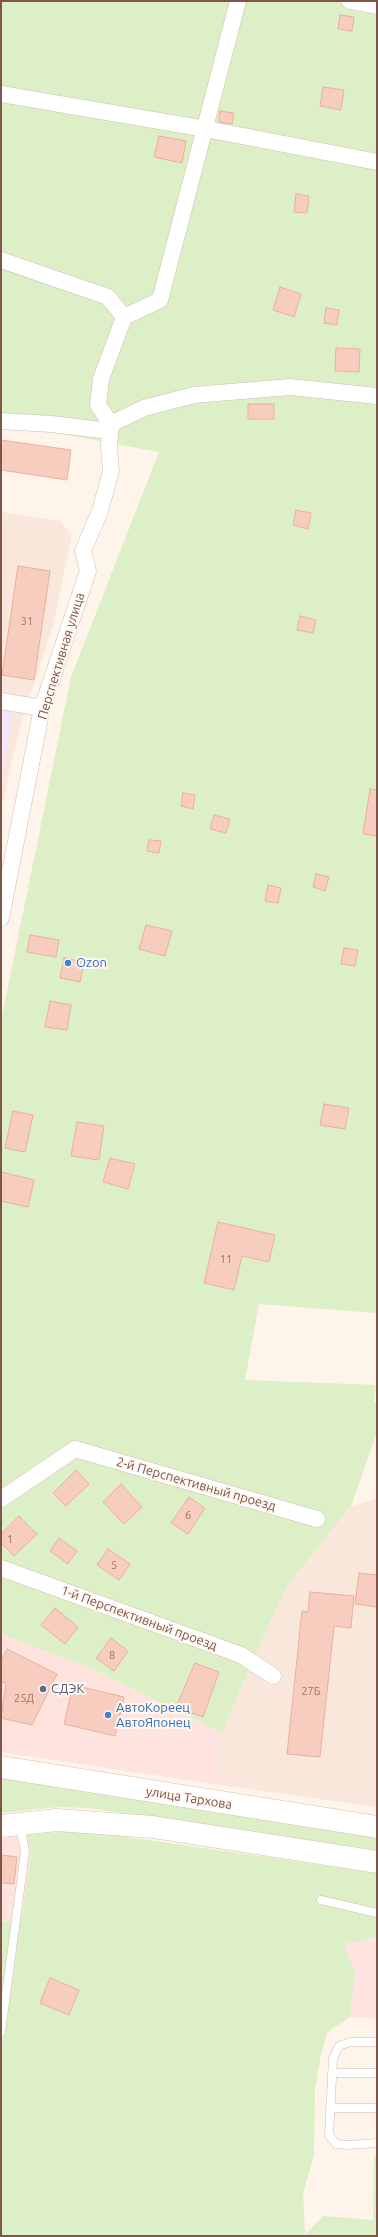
<!DOCTYPE html>
<html>
<head>
<meta charset="utf-8">
<style>
  body { margin:0 }
  #map { position:relative; width:378px; height:2237px; overflow:hidden; background:#fef4ea; font-family:Ubuntu,sans-serif }
  canvas { display:block }
  .frame { position:absolute; inset:0; border:2px solid #7d5549; pointer-events:none }
</style>
</head>
<body>
<div id="map">
<canvas width="378" height="2237"></canvas>
<div class="frame"></div>
</div>
<script>
const ctx = document.querySelector('canvas').getContext('2d');
ctx.lineJoin = 'round';
function fillPath(path, color) {
  ctx.fillStyle = color;
  ctx.fill(path, 'evenodd');
}
function shape(rows) {
  const path = new Path2D();
  for (const r of rows) {
    path.moveTo(r[0], r[1]);
    for (let i = 2; i < r.length; i += 2) path.lineTo(r[i], r[i + 1]);
  }
  return path;
}
function trace(path, color, width, dash) {
  ctx.strokeStyle = color;
  ctx.lineWidth = width;
  ctx.lineCap = dash ? 'butt' : 'round';
  ctx.setLineDash(dash || []);
  ctx.stroke(path);
}
function write(font, color, halo, rows, align = 'center') {
  ctx.font = font + ' Ubuntu,sans-serif';
  ctx.lineWidth = 4;
  ctx.setLineDash([]);
  ctx.textBaseline = 'middle';
  ctx.strokeStyle = halo;
  ctx.fillStyle = color;
  for (const [text, x, y, turn = 0] of rows) {
    ctx.save();
    ctx.translate(x, y);
    ctx.rotate((+turn || 0) * Math.PI / 180);
    ctx.textAlign = isNaN(turn) ? turn : align;
    if (halo) ctx.strokeText(text, 0, 0);
    ctx.fillText(text, 0, 0);
    ctx.restore();
  }
}
fillPath(shape([
  [1,512,60,521,72,535,53,625,19,730,1,812],
  [377,1499,377,1807,213,1784,222,1733,251,1663,287,1586,351,1506]
]), '#f9e7db');
fillPath(shape([
  [1,1634,92,1669,222,1733,213,1784,1,1752],
  [27,1835,31,1853,22,1916,6,1922,1,1921,1,1838],
  [377,1937,377,2019,350,2017,355,1973,344,1944]
]), '#ffe3de');
fillPath(shape([
  [1,710,13,712,1,780]
]), '#f1e6fb');
fillPath(shape([
  [1,1,377,1,377,1313,259,1304,245,1380,376,1385,374,1402,377,1402,377,1432,351,1506,287,1586,251,1663,222,1733,92,1669,1,1634,1,1021,71,677,159,452,1,423],
  [1,1776,377,1836,377,1850,88,1808,58,1807,1,1813],
  [72,1831,99,1833,377,1873,377,1937,344,1944,355,1973,350,2017,327,2032,321,2055,315,2088,314,2155,303,2193,305,2235,323,2216,373,2220,374,2155,377,2155,377,2236,1,2236,1,1921,6,1922,22,1916,31,1853,27,1835]
]), '#dcefc6');
const building = shape([
  [340,15,354,17,352,31,338,29,340,15],
  [323,87,344,90,341,110,320,106,323,87],
  [220,111,234,113,232,124,219,122,220,111],
  [159,136,186,141,182,163,154,157,159,136],
  [296,194,309,196,307,213,294,212,296,194],
  [280,287,301,294,294,317,273,310,280,287],
  [326,308,339,310,337,325,324,323,326,308],
  [336,348,360,349,359,372,335,371,336,348],
  [248,404,274,404,274,419,248,419,248,404],
  [1,440,71,450,67,480,1,470,1,440],
  [296,510,311,513,308,529,293,525,296,510],
  [18,566,50,571,34,680,2,675,18,566],
  [300,616,316,620,313,633,297,630,300,616],
  [370,789,377,790,377,836,363,834,370,789],
  [183,793,195,795,193,809,181,806,183,793],
  [214,815,230,819,226,833,210,829,214,815],
  [149,840,161,841,159,853,147,851,149,840],
  [316,874,329,877,325,891,313,887,316,874],
  [268,885,281,888,278,903,265,901,268,885],
  [146,925,172,931,165,956,139,949,146,925],
  [30,935,59,940,56,957,27,952,30,935],
  [344,948,358,950,355,966,341,964,344,948],
  [64,958,84,962,80,982,60,978,64,958],
  [50,1001,71,1005,67,1030,45,1027,50,1001],
  [324,1104,349,1108,345,1129,320,1125,324,1104],
  [13,1111,33,1115,25,1152,5,1148,13,1111],
  [77,1122,104,1126,99,1160,71,1156,77,1122],
  [110,1158,135,1164,128,1189,103,1182,110,1158],
  [1,1172,34,1180,28,1207,1,1201,1,1172],
  [218,1222,275,1235,269,1262,242,1256,234,1290,204,1283,218,1222],
  [76,1470,89,1484,66,1506,53,1493,76,1470],
  [121,1484,142,1507,124,1524,103,1502,121,1484],
  [189,1497,205,1508,188,1534,171,1523,189,1497],
  [19,1516,37,1534,14,1556,1,1543,1,1534,19,1516],
  [59,1538,77,1551,68,1564,50,1551,59,1538],
  [108,1549,130,1564,119,1580,97,1565,108,1549],
  [359,1573,377,1575,377,1607,355,1604,359,1573],
  [310,1592,354,1596,351,1628,334,1626,320,1757,287,1754,302,1611,308,1612,310,1592],
  [55,1608,78,1627,65,1644,41,1625,55,1608],
  [111,1638,128,1651,114,1671,96,1658,111,1638],
  [7,1649,57,1674,32,1725,1,1718,6,1683,1,1682,1,1661,7,1649],
  [195,1663,219,1672,203,1717,176,1707,195,1663],
  [73,1685,124,1697,115,1736,64,1724,73,1685],
  [2,1855,17,1857,14,1884,1,1883,2,1855],
  [50,1978,79,1990,69,2015,40,2003,50,1978]
]);
fillPath(building, '#f7cdbf');
trace(building, '#ebb09d', 1);
const lane = shape([
  [321,1900,377,1913],
  [1,2032,25,1852,20,1825],
  [377,2042,350,2042,339,2046,333,2058,329,2135,336,2144,349,2145,377,2143],
  [332,2073,377,2073],
  [330,2108,377,2108]
]);
const street = shape([
  [350,1,377,6],
  [1,94,206,129,377,162],
  [1,260,108,297,124,317],
  [1,421,51,424,110,431],
  [111,424,144,408,194,395,290,387,377,396],
  [1,701,42,708],
  [1,918,42,708,88,571,83,551,100,511,111,471,109,446,111,424,98,405,101,379,124,317,160,300,238,1],
  [1,1499,75,1449,317,1519],
  [1,1568,241,1655,273,1676]
]);
const secondary = shape([
  [1,1767,377,1827],
  [1,1826,57,1820,153,1827,377,1862]
]);
trace(lane, '#d5bcb0', 9);
trace(street, '#d5bcb0', 17);
trace(secondary, '#dbbdaf', 23);
trace(lane, '#fff', 8);
trace(street, '#fff', 16);
trace(secondary, '#fff', 22);
for (const [x, y, r, color] of [
  [68,963,4,"#3f7fe0"],
  [43,1689,4,"#5c6f8a"],
  [108,1715,4,"#3f7fe0"]
]) {
  const dot = new Path2D();
  dot.arc(x, y, r, 0, 2 * Math.PI);
  ctx.fillStyle = color;
  ctx.fill(dot);
  trace(dot, '#fff8f3', 1.5);
}
write('11px', '#9c7366', null, [
  ["31",27,621],
  ["11",226,1259],
  ["6",188,1515],
  ["1",10,1539],
  ["5",114,1565],
  ["8",112,1655],
  ["27Б",311,1691],
  ["25Д",24,1698]
]);
write('13px', '#7d5549', '#fff8f3', [
  ["Перспективная улица",61,656,-73],
  ["2-й Перспективный проезд",196,1484,16],
  ["1-й Перспективный проезд",139,1618,20],
  ["улица Тархова",189,1798,9]
]);
write('13px', '#366cbe', '#fff8f3', [
  ["Ozon",76,963],
  ["АвтоКореец",116,1708],
  ["АвтоЯпонец",116,1723]
], 'left');
write('13px', '#4e5e75', '#fff8f3', [
  ["СДЭК",51,1689]
], 'left');
</script>
</body>
</html>
